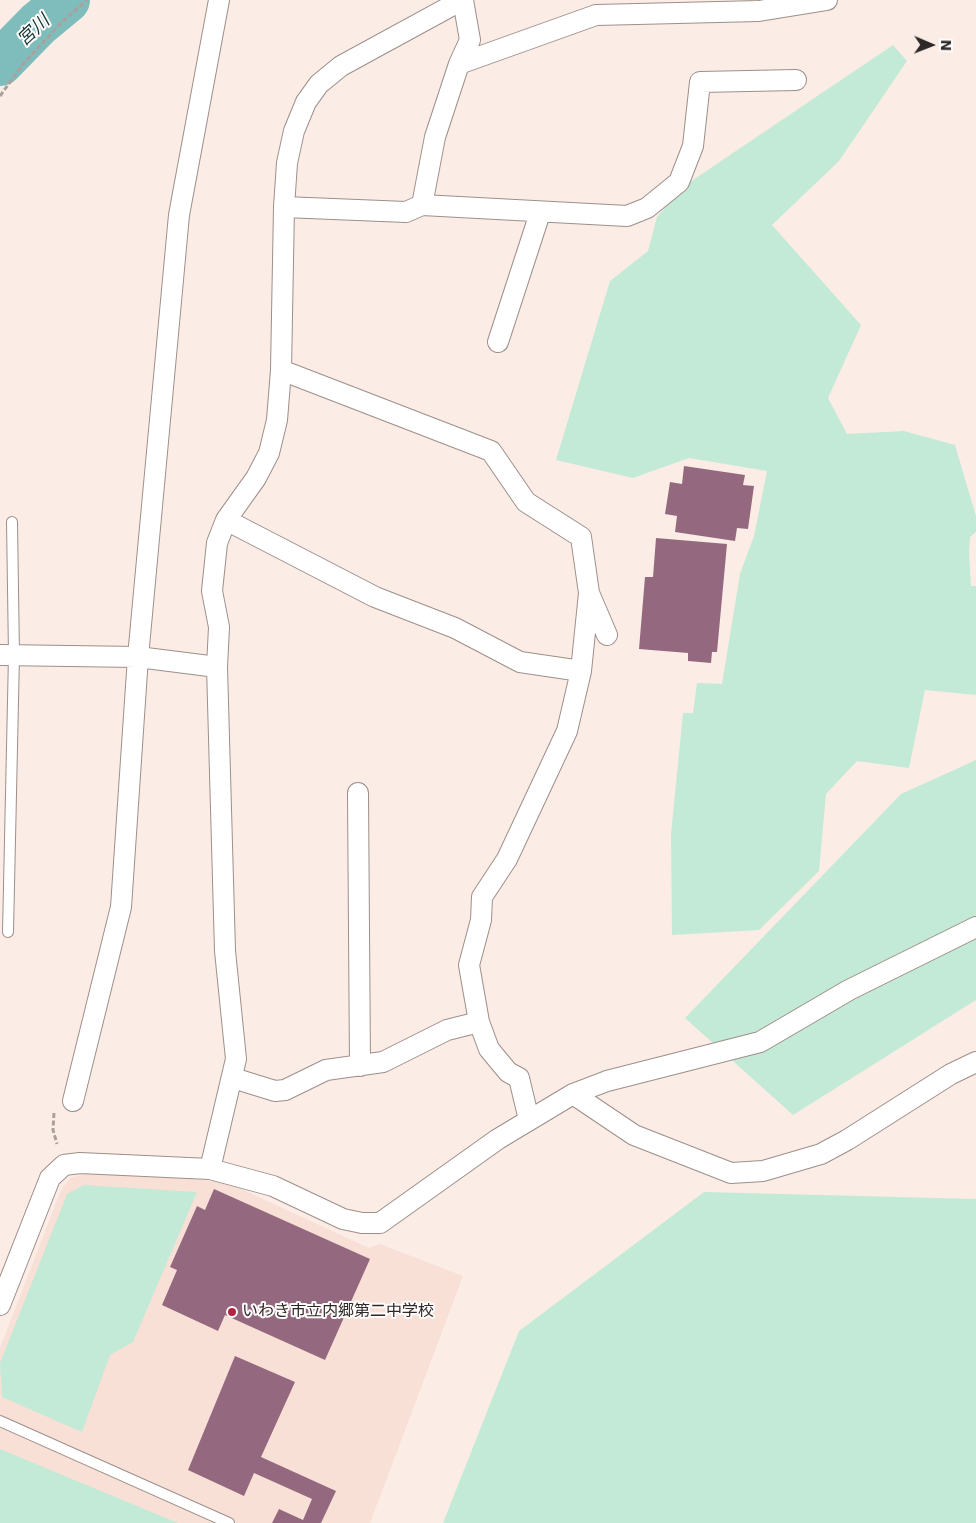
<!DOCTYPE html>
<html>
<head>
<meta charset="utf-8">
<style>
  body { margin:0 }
  #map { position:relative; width:976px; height:1523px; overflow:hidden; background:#fbece6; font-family:"DejaVu Sans",sans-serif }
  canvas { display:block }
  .north { position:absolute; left:906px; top:20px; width:50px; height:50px; -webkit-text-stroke:4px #fffcfb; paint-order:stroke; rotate:91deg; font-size:14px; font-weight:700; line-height:20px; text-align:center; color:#2e2927 }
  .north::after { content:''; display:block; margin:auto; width:18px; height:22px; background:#2e2927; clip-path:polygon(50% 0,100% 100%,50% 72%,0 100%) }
</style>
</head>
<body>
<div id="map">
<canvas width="976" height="1523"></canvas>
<div class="north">N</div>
</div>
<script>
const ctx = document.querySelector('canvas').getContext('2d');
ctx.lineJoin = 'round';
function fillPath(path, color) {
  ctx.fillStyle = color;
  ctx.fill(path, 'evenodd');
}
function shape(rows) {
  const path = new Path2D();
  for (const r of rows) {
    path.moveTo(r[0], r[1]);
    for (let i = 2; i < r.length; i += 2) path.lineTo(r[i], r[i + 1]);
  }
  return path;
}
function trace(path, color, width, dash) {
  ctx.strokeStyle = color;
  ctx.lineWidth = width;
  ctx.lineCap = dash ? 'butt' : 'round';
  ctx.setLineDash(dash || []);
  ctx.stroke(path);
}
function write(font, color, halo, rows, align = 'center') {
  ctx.font = font + ' "DejaVu Sans","Noto Sans JP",sans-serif';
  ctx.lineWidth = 4;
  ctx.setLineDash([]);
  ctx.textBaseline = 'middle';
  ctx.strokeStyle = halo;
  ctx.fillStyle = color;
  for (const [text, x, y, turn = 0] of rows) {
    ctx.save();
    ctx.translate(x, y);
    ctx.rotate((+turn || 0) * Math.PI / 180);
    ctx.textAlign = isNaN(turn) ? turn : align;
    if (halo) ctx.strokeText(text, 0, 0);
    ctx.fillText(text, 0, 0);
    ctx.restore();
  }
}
fillPath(shape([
  [93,1171,226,1182,369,1248,380,1244,463,1276,370,1523,0,1523,0,1348,61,1190,70,1178]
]), '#f8e0d6');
fillPath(shape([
  [893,45,907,61,839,161,772,225,861,325,828,398,847,434,904,431,955,445,976,516,976,532,970,537,969,553,971,586,976,586,976,695,925,690,909,768,857,761,826,794,819,871,759,930,672,935,671,834,683,713,693,713,697,683,722,684,740,574,754,536,767,471,689,458,633,478,556,460,610,281,648,251,657,217,684,186],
  [976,760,976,1000,793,1115,685,1018,901,794],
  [84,1185,197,1192,133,1342,110,1355,82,1432,2,1397,0,1363,67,1194],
  [704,1192,976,1199,976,1523,443,1523,519,1331],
  [0,1449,178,1523,0,1523]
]), '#c3ead6');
trace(shape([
  [0,63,38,24,67,0]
]), '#7ebdbc', 46);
fillPath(shape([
  [684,466,745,475,743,485,754,486,748,529,737,528,735,541,675,532,677,516,665,514,670,482,682,484],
  [656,538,727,544,717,652,712,652,711,663,688,661,688,653,639,649,645,577,653,577],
  [214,1189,370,1259,325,1360,225,1315,218,1331,162,1305,177,1270,170,1267,197,1206,205,1210],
  [235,1356,295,1382,261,1457,336,1491,321,1523,272,1523,279,1509,303,1520,312,1499,254,1473,244,1496,188,1470]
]), '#946980');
const service = shape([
  [8,932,14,655,12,522],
  [0,1421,229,1523]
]);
const minor = shape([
  [459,64,470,40,463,0],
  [422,205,435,137,459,64,596,15,759,11,827,0],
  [284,207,406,212,422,205,627,216,647,208,679,182,693,146,700,82,796,80],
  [498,342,540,213],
  [281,370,491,451,526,502,581,537,589,593,607,635],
  [226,520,375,597,455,628,520,662,581,671],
  [0,655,138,657,217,667],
  [358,793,360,1066],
  [479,1022,469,965,481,920,482,897,507,859,567,731,581,671,589,593],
  [233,1078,275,1091,285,1090,326,1070,383,1062,447,1030,479,1022,489,1049,508,1072,519,1078,529,1120],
  [573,1094,634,1135,731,1173,763,1171,821,1154,847,1140,951,1074,976,1062],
  [73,1101,121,907,138,657,179,215,219,0],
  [210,1169,236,1059,225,951,217,667,219,627,212,591,217,543,226,520,256,478,269,453,277,420,281,370,284,207,287,163,294,131,306,102,319,84,341,66,462,0],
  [0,1305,50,1178,64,1165,80,1163,210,1169,273,1186,343,1219,362,1223,380,1223,498,1139,573,1094,607,1081,760,1042,849,990,976,927]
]);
trace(service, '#9d8f8a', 12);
trace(minor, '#9d8f8a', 22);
trace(shape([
  [0,96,23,64,64,20,87,0],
  [54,1113,53,1130,57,1144]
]), '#aba09c', 3, [5, 2.5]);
trace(service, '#fff', 10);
trace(minor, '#fff', 20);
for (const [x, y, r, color] of [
  [232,1312,5,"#b52342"]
]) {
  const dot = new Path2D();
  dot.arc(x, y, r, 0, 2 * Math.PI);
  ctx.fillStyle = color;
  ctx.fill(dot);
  trace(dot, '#fffcfb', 2);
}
write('16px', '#2e2927', '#fffcfb', [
  ["いわき市立内郷第二中学校",242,1312]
], 'left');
write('italic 18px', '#153535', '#fffcfb', [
  ["宮川",34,31,-43]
]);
</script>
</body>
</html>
